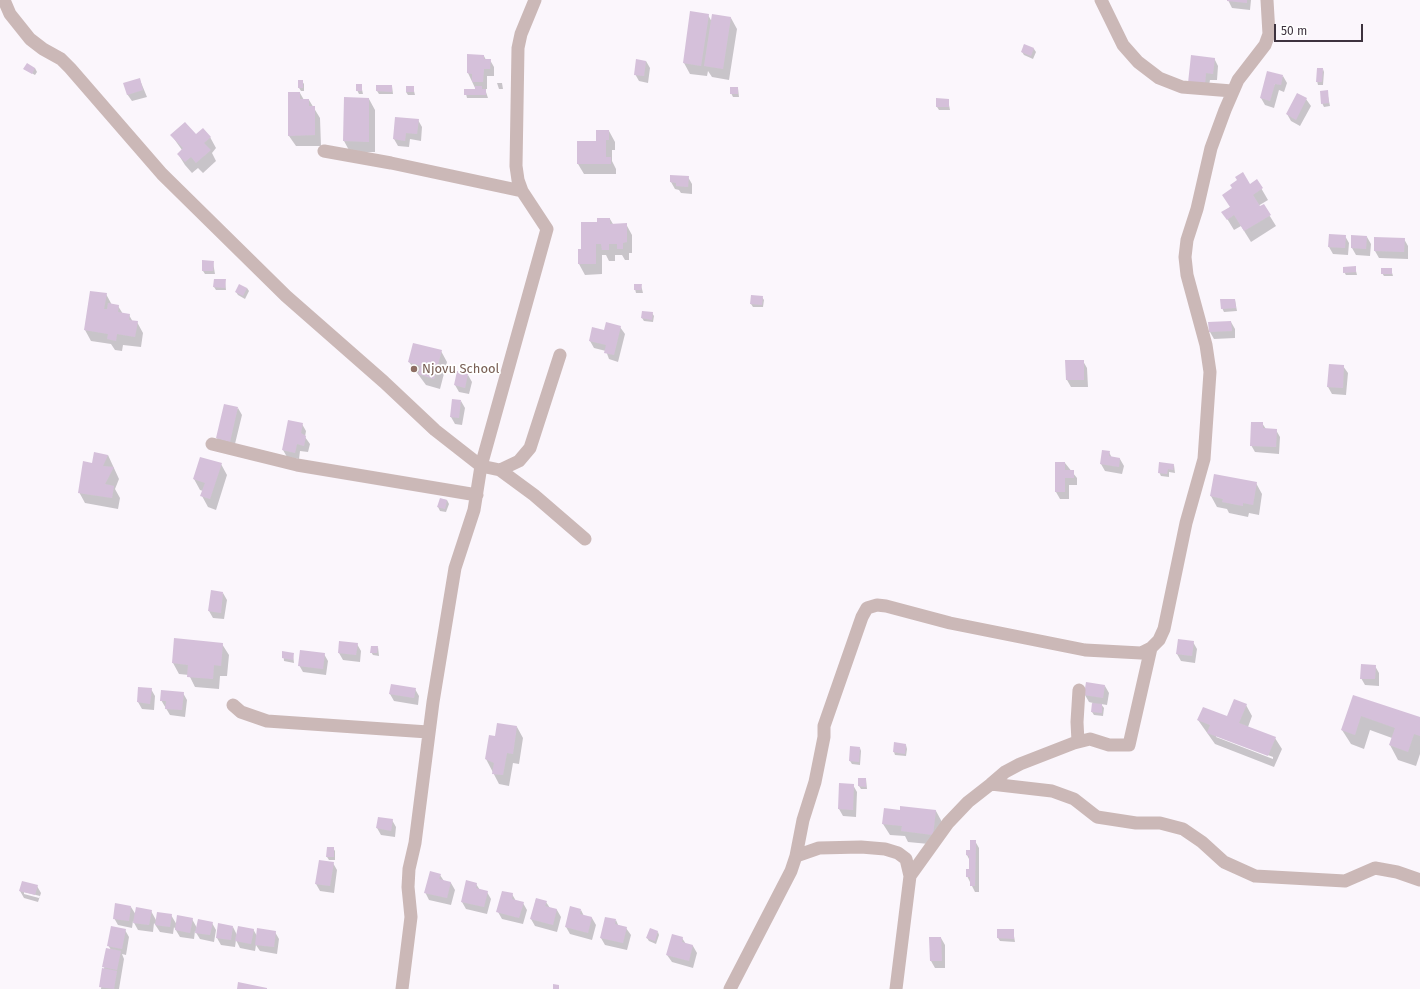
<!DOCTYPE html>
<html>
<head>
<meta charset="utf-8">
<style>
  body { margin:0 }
  #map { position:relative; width:1420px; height:989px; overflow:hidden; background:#fbf6fc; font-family:"Fira Sans",sans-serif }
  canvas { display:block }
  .scale { position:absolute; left:1274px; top:24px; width:89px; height:18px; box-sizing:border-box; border:2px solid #3d323e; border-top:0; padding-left:5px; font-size:12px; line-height:14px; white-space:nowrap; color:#3d323e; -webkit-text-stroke:3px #fff; paint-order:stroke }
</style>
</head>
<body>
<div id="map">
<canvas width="1420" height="989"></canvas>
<div class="scale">50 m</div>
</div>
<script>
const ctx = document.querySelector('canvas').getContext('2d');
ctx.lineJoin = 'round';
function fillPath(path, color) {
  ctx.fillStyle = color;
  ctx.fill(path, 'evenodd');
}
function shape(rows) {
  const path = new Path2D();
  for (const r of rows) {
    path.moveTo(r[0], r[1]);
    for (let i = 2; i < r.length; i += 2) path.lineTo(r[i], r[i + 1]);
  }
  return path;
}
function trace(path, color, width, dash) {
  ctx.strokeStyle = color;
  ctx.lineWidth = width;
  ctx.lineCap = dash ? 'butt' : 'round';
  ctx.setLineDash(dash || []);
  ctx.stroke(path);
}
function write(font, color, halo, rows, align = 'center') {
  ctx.font = font + ' "Fira Sans",sans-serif';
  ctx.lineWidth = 3.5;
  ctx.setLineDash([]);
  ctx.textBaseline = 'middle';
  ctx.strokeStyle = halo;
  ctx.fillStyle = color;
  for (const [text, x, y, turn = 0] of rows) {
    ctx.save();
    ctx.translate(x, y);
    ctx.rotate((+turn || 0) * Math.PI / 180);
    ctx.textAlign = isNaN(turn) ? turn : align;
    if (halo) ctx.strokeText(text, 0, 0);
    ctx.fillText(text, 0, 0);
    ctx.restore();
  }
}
fillPath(shape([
  [1228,0,1251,0,1250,10,1232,8],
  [708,15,712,22,731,18,737,29,729,80,712,77,708,71,707,76,690,74,684,63],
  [1024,45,1034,49,1036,52,1033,59,1024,55,1022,52],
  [484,56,486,60,490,60,494,67,494,76,487,76,487,89,485,89,488,98,467,98,465,90,476,90,468,73],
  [1214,58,1218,66,1217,80,1210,80,1208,91,1194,90],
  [646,61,650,68,648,83,639,81,635,74],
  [35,68,37,72,35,75,24,69],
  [1323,69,1324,72,1323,85,1318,85,1317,81],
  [1283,76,1287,83,1284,92,1279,90,1274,108,1265,105,1261,98],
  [140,80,147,97,132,101,127,94],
  [299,81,302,81,304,84,304,91,301,91,299,88],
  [497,83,502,83,503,89,499,89],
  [361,85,363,94,359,94,357,90],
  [392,86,393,94,379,94,377,91],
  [413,87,415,95,408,95,406,92],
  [738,88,739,97,733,97,731,93],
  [1327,91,1330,106,1324,107,1322,103],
  [300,93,304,100,309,100,320,118,321,146,296,146,289,136],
  [345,98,369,99,375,110,375,152,350,152,344,141],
  [1306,99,1311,106,1300,126,1291,121,1287,114],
  [948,100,950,110,939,110,937,107],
  [396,118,418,120,422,127,421,141,410,139,409,147,398,146,394,139],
  [609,131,615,142,615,150,612,150,612,161,616,169,616,174,584,174,578,164],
  [196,135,210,137,216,148,212,153,216,161,203,173,198,168,192,173,185,165,178,154,182,150,172,136],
  [671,176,688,177,692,184,692,194,681,193,679,190,675,189,671,182],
  [1257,181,1268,200,1258,206,1260,208,1263,205,1276,226,1251,242,1241,226,1234,230,1223,212,1230,207,1250,185],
  [610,219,613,224,626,224,632,235,632,253,629,253,629,260,625,260,622,255,615,255,615,261,609,261,606,255,602,255,602,274,585,275,579,264,582,250,598,223],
  [1345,236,1349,243,1348,255,1333,254,1329,247],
  [1367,237,1371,244,1370,256,1356,255,1352,248],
  [1404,239,1408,246,1408,259,1379,258,1375,251],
  [213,262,215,274,205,274,203,271],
  [1355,267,1357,275,1346,275,1344,272],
  [1391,269,1393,276,1384,276,1382,273],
  [225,280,226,290,216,290,214,287],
  [641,285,643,293,636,293,635,289],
  [247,288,249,291,245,299,238,295,236,292],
  [106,294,112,305,118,306,123,314,129,315,133,322,137,322,143,333,141,347,123,345,122,351,115,350,111,344,91,341,85,330],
  [762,297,764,300,763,307,753,307,751,304],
  [1235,300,1237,311,1224,312,1222,308],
  [652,313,654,316,653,322,644,321,642,318],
  [1231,322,1235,329,1235,338,1214,339,1210,332,1209,323],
  [620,327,625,334,618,362,609,359,606,351,594,348,590,341,605,331],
  [441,351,447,362,440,389,426,385,409,362],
  [1066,361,1083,361,1087,368,1088,387,1071,387,1067,380],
  [1343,366,1348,373,1346,395,1332,394,1328,387],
  [468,375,472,382,469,394,459,392,455,385],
  [461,401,465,408,462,425,455,424,451,417],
  [238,408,242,415,234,448,221,445,217,438],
  [1262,423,1266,429,1276,430,1280,437,1279,454,1255,452,1251,445],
  [302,424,306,431,305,437,310,444,308,452,300,451,299,459,287,457,283,450],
  [1103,451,1109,452,1112,458,1120,459,1124,466,1122,474,1105,471,1101,464],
  [108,455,119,479,115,489,120,498,118,509,85,503,79,492,93,464],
  [1065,463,1077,478,1077,485,1069,485,1069,499,1060,499,1056,492],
  [221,464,227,475,216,510,208,507,202,496,203,491,200,490,194,479],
  [1174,465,1175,473,1169,472,1169,477,1161,476,1159,472],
  [1256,483,1262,494,1259,515,1249,513,1248,517,1229,513,1227,509,1217,507,1211,496],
  [441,499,447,500,449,504,446,512,440,511,438,507],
  [223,593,227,600,224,619,213,618,209,611],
  [340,642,357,644,361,651,360,662,343,660,339,653],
  [1193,642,1197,649,1195,663,1181,661,1177,654],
  [222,644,229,655,227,676,220,676,219,689,195,687,189,675,179,674,173,663],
  [378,647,379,656,373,655,371,652],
  [283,652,293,654,294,663,284,661],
  [324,654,328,661,326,675,303,672,299,665],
  [1375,666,1379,673,1379,686,1365,685,1361,678],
  [1105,686,1109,693,1107,705,1101,704,1104,708,1103,716,1094,715,1092,712,1093,703,1089,702,1085,695],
  [151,689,155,696,154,710,142,709,138,702],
  [415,689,419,696,418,705,394,701,390,694],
  [183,693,187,700,185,717,170,715,161,700],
  [1354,696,1420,719,1420,754,1416,766,1398,760,1390,745,1392,738,1370,730,1364,749,1351,744,1342,730],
  [1246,705,1252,716,1248,727,1275,738,1282,749,1274,767,1215,744,1198,720,1228,717],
  [1216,735,1273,757,1273,759,1216,737],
  [517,727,523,738,519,764,513,763,509,786,499,784,486,759,496,737],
  [906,745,907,749,906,756,895,755,894,752],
  [860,748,861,751,860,765,852,764,850,761],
  [866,779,867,789,861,789,859,786],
  [853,785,857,792,856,817,843,816,839,809],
  [901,811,936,811,942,822,939,845,908,842,905,836,890,835,883,824],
  [392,820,396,827,395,837,381,835,377,828],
  [975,841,979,848,979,892,975,892,967,876,970,870,970,861,967,855,971,851],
  [333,848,335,851,335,860,329,860,327,857],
  [333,863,337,870,334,893,320,891,316,884],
  [440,875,444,881,451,883,455,890,451,905,429,900,425,892],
  [476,884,480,890,487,892,491,899,487,914,466,909,462,902],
  [37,886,41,893,38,902,24,898,20,891],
  [24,892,40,896,39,898,24,894],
  [512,894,516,901,523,903,527,910,523,924,502,919,498,912],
  [536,899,546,902,550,908,557,910,561,917,557,932,535,926,531,919],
  [131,907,136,915,151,911,156,920,171,915,177,925,192,919,197,928,212,923,216,930,214,942,200,939,195,931,194,939,180,937,174,927,173,934,160,932,154,923,153,932,138,930,133,921,132,928,118,925,114,918],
  [581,910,584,916,592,918,596,925,592,940,570,934,566,927],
  [616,920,619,927,626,928,631,935,627,950,605,945,601,938],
  [233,927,237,935,253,929,257,936,275,932,279,939,277,954,260,951,256,945,255,951,240,948,236,940,235,947,221,945,217,938],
  [125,930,129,937,126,955,122,954,124,959,119,989,101,989,107,949,111,950,108,945],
  [1013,930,1015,942,1000,941,998,938],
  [658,932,659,935,656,944,649,941,647,938],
  [682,938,686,944,693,946,697,953,693,968,672,962,667,955],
  [930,938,941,938,945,945,945,968,935,968,931,961]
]), '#0003');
fillPath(shape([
  [1227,0,1247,0,1247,3,1227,1],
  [690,11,709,14,701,66,683,63],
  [712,14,731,17,723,69,704,66],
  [1024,44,1034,48,1031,56,1021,52],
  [467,54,484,55,484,59,491,59,490,69,484,69,483,82,472,82,472,74,467,73],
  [1191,55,1215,58,1213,74,1206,73,1205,85,1188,83],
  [636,59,646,61,644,76,634,75],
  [27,63,35,68,32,74,23,69],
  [1317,68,1323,68,1322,82,1316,82],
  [1267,71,1283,75,1281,85,1275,84,1270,101,1260,98],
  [140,78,143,90,127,95,123,83],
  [298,80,303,80,303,88,298,88],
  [356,84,362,84,362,91,356,91],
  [376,85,392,85,392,92,376,91],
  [406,86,414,86,414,92,406,92],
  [475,86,482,86,482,89,486,89,486,95,464,95,464,89,475,89],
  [730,87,738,87,738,94,730,94],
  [1328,90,1329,103,1321,104,1320,91],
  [288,92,300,92,300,99,309,99,309,106,315,106,315,135,288,136],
  [1297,93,1307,98,1296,120,1286,114],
  [344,97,369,98,369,142,343,141],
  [936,98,949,99,949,107,936,107],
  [395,117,419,119,417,134,406,133,405,141,393,139],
  [185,122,196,134,203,128,211,137,204,143,211,150,196,163,191,157,185,162,177,154,183,148,170,135],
  [596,130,609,130,609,140,606,140,606,157,611,157,611,164,577,164,577,141,596,141],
  [1243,172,1250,184,1257,179,1263,188,1253,195,1260,206,1264,204,1271,215,1244,231,1234,215,1227,220,1221,212,1230,207,1222,195,1232,188,1230,185,1237,180,1235,177],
  [670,175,689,176,688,187,676,186,676,183,670,182],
  [597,218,610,218,610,224,627,223,627,242,623,243,623,249,617,249,617,244,609,244,609,250,602,250,601,244,596,244,596,264,578,264,578,249,581,249,581,222,597,222],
  [1329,234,1346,235,1345,248,1328,247],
  [1351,235,1367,236,1366,249,1351,248],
  [1374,237,1405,238,1404,252,1374,251],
  [202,260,214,261,213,271,202,271],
  [1356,266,1356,272,1343,273,1343,267],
  [1381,268,1392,268,1392,274,1381,274],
  [214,279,226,279,225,288,213,287],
  [239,284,247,288,243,296,235,292],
  [634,284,642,284,641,290,634,290],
  [90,291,107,293,104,309,107,309,108,303,119,305,118,312,130,314,129,320,138,321,135,337,117,334,116,341,107,339,108,334,84,330],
  [751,295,763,296,762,305,750,304],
  [1220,299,1235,299,1236,308,1221,309],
  [642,311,653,312,652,320,641,318],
  [1231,321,1232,331,1209,332,1208,322],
  [606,322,621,326,614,355,604,353,606,345,589,341,592,327,604,330],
  [413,343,442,350,434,379,418,374,421,366,408,362],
  [1065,360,1084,360,1084,380,1066,380],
  [1329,364,1344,365,1343,388,1327,387],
  [457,371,468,374,465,388,454,385],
  [452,399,461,400,459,418,450,417],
  [224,404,238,407,230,442,216,438],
  [288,420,303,423,301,433,306,436,304,446,297,444,295,453,282,450],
  [1251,422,1263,422,1263,428,1277,429,1276,447,1250,446],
  [1102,450,1110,451,1109,456,1120,458,1119,467,1100,464],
  [94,452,108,455,103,466,114,467,105,484,114,486,112,498,78,493,83,461,92,463],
  [200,457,222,463,210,499,200,496,205,483,193,479],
  [1055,462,1065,462,1065,470,1074,470,1074,478,1065,478,1065,492,1055,492],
  [1159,462,1174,464,1173,470,1168,469,1167,474,1158,473],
  [1214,474,1257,482,1253,505,1243,503,1243,506,1222,502,1223,499,1210,496],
  [440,498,447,500,445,509,437,507],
  [211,590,223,592,221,613,208,611],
  [174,638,223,643,221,666,214,665,213,679,187,677,188,665,172,663],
  [1178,639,1194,641,1192,656,1176,654],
  [339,641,358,643,356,655,338,653],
  [371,646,378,646,377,653,370,653],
  [300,650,325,653,323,669,298,666],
  [282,651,294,653,293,660,282,658],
  [1361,664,1376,665,1375,679,1360,679],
  [1086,682,1105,685,1103,698,1084,695],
  [391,684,416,688,414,698,389,694],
  [138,687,152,688,150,704,137,702],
  [161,690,184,692,182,710,165,709,166,701,160,701],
  [1353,695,1420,717,1420,736,1414,734,1408,752,1389,745,1395,728,1361,716,1355,735,1341,730],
  [1234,699,1247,704,1239,723,1276,737,1268,756,1207,733,1210,725,1197,720,1203,707,1227,716],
  [1092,703,1102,704,1102,713,1091,712],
  [497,723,517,726,513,754,507,753,503,775,492,774,494,763,485,759,489,735,495,736],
  [894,742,906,744,905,754,893,752],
  [850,746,860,747,859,762,849,761],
  [858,778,866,778,866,787,858,786],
  [839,783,854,784,853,810,838,809],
  [900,806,936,810,933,835,901,831,902,826,882,824,884,808,900,810],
  [378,817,393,819,391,831,376,828],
  [970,840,976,840,975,886,970,886,970,877,966,877,966,869,969,869,969,856,966,855,966,850,970,850],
  [327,847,334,847,334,857,326,857],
  [319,860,334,862,330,886,315,884],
  [430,871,441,874,439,879,451,882,447,898,424,893],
  [466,880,477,883,476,888,488,891,484,907,461,902],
  [22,881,38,885,35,895,19,891],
  [502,891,513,893,512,899,524,902,519,918,496,912],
  [536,898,547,901,545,906,557,909,553,925,530,919],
  [115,903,131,906,129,921,113,919],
  [570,906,581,909,580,914,592,917,588,933,565,927],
  [136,907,152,910,149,925,133,923],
  [157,912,172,914,170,927,155,925],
  [177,915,193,918,190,933,175,930],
  [605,917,616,919,615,924,627,927,623,943,600,938],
  [198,919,213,922,210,935,195,933],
  [218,923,233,926,231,940,216,938],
  [111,926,126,929,122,949,107,946],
  [238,926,254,929,251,944,235,941],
  [257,928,276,931,274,947,255,945],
  [650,928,658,931,655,941,646,938],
  [997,929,1014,929,1014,939,997,938],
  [672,934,683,937,682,942,693,945,689,961,666,955],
  [929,937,941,937,942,961,930,961],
  [106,948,121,951,117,970,102,967],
  [102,968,117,971,114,989,99,987],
  [238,982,267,988,267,989,237,989],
  [553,984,559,985,559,989,553,989]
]), '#d5c0da');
trace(shape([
  [4,0,10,14,30,39,43,49,61,59,70,68,162,174,286,296,384,382,435,430,481,466,500,470,534,495,585,539],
  [1101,0,1123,45,1138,62,1159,78,1182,87,1232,91],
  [324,151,391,163,522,191],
  [212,444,297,465,477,495],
  [500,470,519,461,530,448,560,355],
  [233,705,241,712,267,721,428,732],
  [1078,742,1077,722,1079,690],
  [991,784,1005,772,1020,764,1074,743,1090,739,1109,745,1129,745,1151,648],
  [796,856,819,848,861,847,885,849,898,853,906,859,910,876,896,989],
  [910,876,948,823,968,802,991,784,1052,791,1074,799,1097,817,1136,823,1160,823,1183,829,1202,842,1224,862,1255,876,1345,881,1375,868,1397,872,1420,880],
  [402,989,411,917,408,887,409,869,415,843,433,702,455,568,474,510,481,466,547,229,522,191,518,180,516,166,518,48,521,34,535,0],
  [730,989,791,871,796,856,803,820,815,782,824,737,824,726,862,617,867,608,877,605,886,606,950,623,1085,650,1141,653,1151,648,1159,640,1164,629,1186,523,1204,459,1210,372,1206,345,1187,275,1185,257,1187,240,1197,209,1211,148,1225,110,1238,80,1265,45,1269,34,1267,0]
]), '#cbb8b7', 13);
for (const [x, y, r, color] of [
  [414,369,4,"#8d6e63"]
]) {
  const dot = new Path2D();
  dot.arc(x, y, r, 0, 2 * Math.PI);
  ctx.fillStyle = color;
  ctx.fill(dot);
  trace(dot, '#fff', 1.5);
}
write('13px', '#785e54', '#fff', [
  ["Njovu School",422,369]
], 'left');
</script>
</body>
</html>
